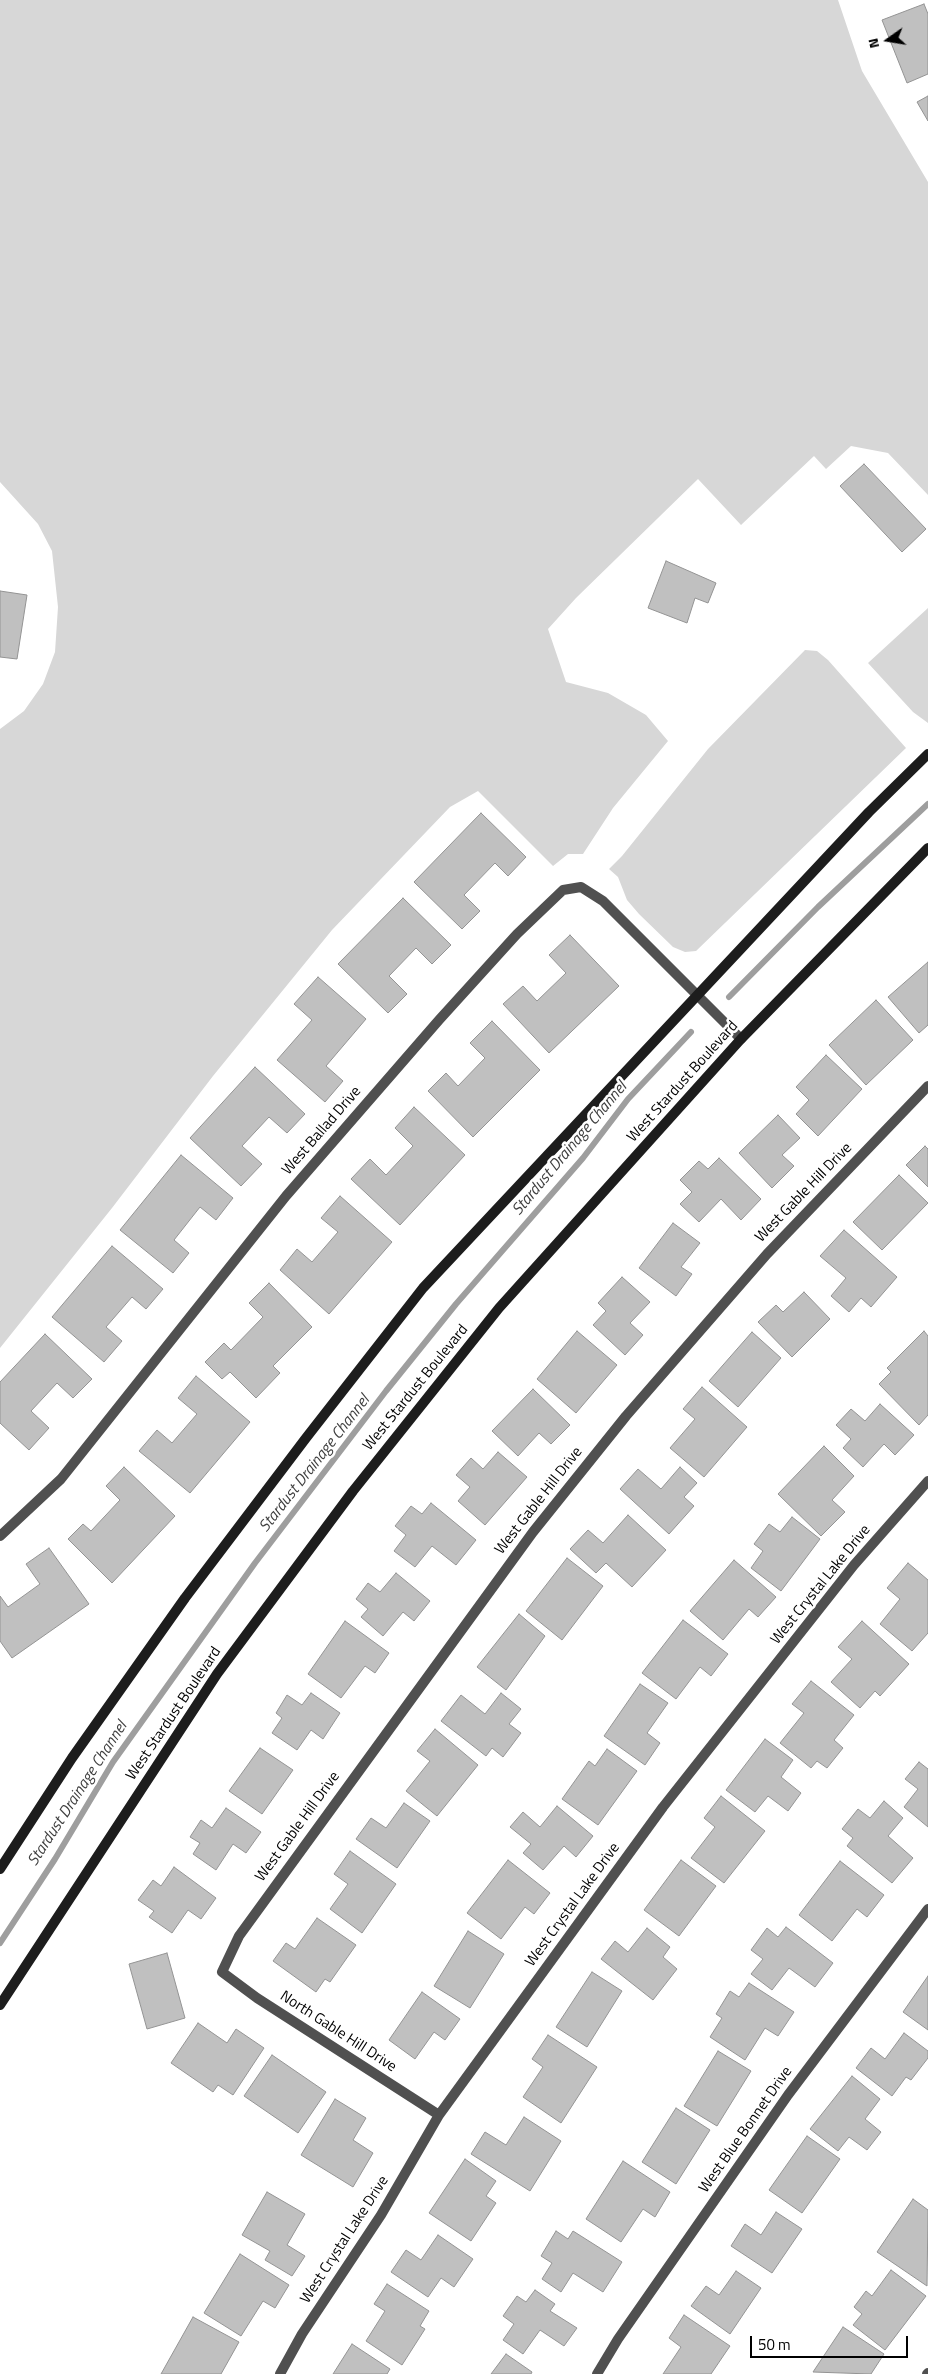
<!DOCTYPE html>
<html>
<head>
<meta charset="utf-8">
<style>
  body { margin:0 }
  #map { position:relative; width:928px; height:2374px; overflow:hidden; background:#fff; font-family:"Titillium Web",sans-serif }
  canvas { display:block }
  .north { position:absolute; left:863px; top:15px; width:50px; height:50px; -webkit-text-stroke:4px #fff; paint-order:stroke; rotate:257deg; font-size:14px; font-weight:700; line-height:20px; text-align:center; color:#000 }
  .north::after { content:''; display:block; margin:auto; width:18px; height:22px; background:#000; clip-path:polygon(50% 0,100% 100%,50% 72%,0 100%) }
  .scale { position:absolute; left:750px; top:2336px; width:158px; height:22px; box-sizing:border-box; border:2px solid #000; border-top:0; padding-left:6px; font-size:15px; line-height:18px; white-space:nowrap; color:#000; -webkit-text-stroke:4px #fff; paint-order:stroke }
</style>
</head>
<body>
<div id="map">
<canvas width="928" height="2374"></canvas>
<div class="north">N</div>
<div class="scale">50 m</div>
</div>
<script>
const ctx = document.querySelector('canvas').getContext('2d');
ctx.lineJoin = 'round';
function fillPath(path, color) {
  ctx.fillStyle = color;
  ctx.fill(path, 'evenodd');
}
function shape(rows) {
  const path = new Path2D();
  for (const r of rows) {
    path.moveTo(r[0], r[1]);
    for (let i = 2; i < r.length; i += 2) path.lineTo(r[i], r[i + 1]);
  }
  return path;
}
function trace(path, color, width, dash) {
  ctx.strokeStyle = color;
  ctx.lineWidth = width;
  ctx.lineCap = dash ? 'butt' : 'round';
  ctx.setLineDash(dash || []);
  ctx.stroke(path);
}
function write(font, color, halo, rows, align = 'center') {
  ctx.font = font + ' "Titillium Web",sans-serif';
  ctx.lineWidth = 5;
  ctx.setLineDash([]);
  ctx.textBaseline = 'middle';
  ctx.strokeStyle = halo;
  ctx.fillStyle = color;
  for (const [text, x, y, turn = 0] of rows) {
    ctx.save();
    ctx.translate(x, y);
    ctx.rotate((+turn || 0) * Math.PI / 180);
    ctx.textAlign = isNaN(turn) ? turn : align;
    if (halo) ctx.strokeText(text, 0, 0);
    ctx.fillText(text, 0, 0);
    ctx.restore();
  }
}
fillPath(shape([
  [0,0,838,0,862,71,928,182,928,495,888,453,851,446,826,469,814,456,741,525,698,479,576,598,548,629,566,682,608,693,646,715,668,741,613,808,583,854,568,854,553,866,478,791,450,807,332,930,213,1076,112,1208,0,1348,0,729,24,711,43,684,55,652,58,607,52,551,38,524,0,482],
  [928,608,928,723,913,712,868,663],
  [805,650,817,651,828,660,906,748,696,951,685,952,673,947,639,914,627,900,618,877,609,869,622,856,708,749]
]), '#d7d7d7');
trace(shape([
  [729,997,818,907,928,804],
  [0,1943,55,1859,113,1762,255,1563,386,1391,456,1304,583,1158,628,1099,691,1032]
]), '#9e9e9e', 6);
const building = shape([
  [924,4,928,14,928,74,907,83,882,20,924,4],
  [928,96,928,121,917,102,928,96],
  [864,464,926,529,902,552,840,486,864,464],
  [666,561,716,583,708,603,695,598,687,623,648,608,666,561],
  [0,591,27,595,17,659,0,657,0,591],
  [481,813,526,857,508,876,495,863,464,895,480,911,462,929,414,882,481,813],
  [403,898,451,945,432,964,416,948,389,976,407,994,388,1013,338,964,403,898],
  [570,935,619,986,549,1053,503,1004,523,986,537,1001,566,973,549,955,570,935],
  [928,962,928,1025,919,1033,888,997,928,962],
  [318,977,366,1019,326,1066,343,1081,325,1102,277,1060,312,1020,294,1004,318,977],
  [876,1000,913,1040,866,1085,829,1045,876,1000],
  [492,1021,540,1070,473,1137,428,1091,446,1073,458,1086,485,1058,470,1043,492,1021],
  [826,1055,862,1089,818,1136,796,1114,809,1100,796,1087,826,1055],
  [255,1067,305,1114,287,1133,269,1117,242,1146,262,1164,241,1186,190,1138,255,1067],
  [414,1107,465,1155,400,1225,351,1179,370,1159,386,1175,413,1146,395,1128,414,1107],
  [778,1115,800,1138,782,1155,794,1166,772,1188,739,1153,778,1115],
  [925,1146,928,1149,928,1187,906,1165,925,1146],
  [181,1155,233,1198,216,1220,200,1207,174,1240,189,1253,173,1273,120,1230,181,1155],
  [719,1158,761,1199,741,1220,721,1199,699,1222,680,1204,692,1192,680,1180,699,1161,708,1169,719,1158],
  [899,1175,928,1203,882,1250,853,1222,899,1175],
  [340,1196,392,1242,329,1314,280,1270,297,1249,312,1262,338,1232,321,1218,340,1196],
  [673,1223,700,1243,681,1267,692,1274,676,1296,639,1268,673,1223],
  [844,1230,897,1277,871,1307,861,1298,849,1312,831,1296,846,1278,820,1256,844,1230],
  [112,1246,163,1289,146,1309,132,1297,106,1327,122,1341,104,1362,52,1317,112,1246],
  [622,1277,650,1302,630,1323,643,1335,625,1355,593,1325,606,1311,598,1303,622,1277],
  [269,1283,312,1327,273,1366,280,1373,256,1398,230,1372,222,1379,205,1362,224,1343,231,1350,263,1317,249,1303,269,1283],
  [804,1292,830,1319,792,1357,758,1322,776,1305,783,1312,804,1292],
  [577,1331,617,1365,576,1413,537,1379,577,1331],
  [924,1331,928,1336,928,1415,919,1425,879,1384,891,1372,887,1368,924,1331],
  [752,1332,781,1358,738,1407,709,1381,752,1332],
  [45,1334,92,1379,73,1398,57,1383,31,1411,49,1428,29,1450,0,1423,0,1382,45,1334],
  [196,1376,250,1422,190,1493,139,1451,157,1430,172,1443,197,1414,178,1398,196,1376],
  [702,1387,747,1427,704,1477,670,1448,695,1419,683,1409,702,1387],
  [533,1389,570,1425,551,1444,539,1433,518,1456,492,1431,533,1389],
  [880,1404,914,1435,895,1455,884,1444,863,1467,843,1448,851,1439,836,1425,851,1409,865,1421,880,1404],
  [824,1446,854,1476,832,1500,845,1512,821,1536,778,1494,824,1446],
  [498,1452,527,1477,485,1525,458,1501,470,1487,456,1475,471,1458,483,1469,498,1452],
  [124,1467,175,1516,112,1583,68,1539,83,1524,91,1531,120,1500,106,1486,124,1467],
  [680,1467,697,1483,684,1497,694,1506,669,1534,620,1489,638,1469,661,1489,680,1467],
  [431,1503,476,1540,456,1565,432,1546,415,1567,394,1551,406,1535,395,1526,411,1506,422,1514,431,1503],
  [628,1515,666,1550,632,1587,606,1563,596,1573,570,1549,588,1530,603,1543,628,1515],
  [792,1517,820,1539,781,1591,751,1568,763,1551,754,1544,769,1524,780,1532,792,1517],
  [49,1548,89,1604,12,1658,0,1641,0,1596,8,1607,40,1584,26,1564,49,1548],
  [567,1558,603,1586,562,1640,526,1611,567,1558],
  [734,1560,776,1597,758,1617,749,1609,723,1640,690,1611,734,1560],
  [908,1563,928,1580,928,1633,912,1651,880,1624,900,1599,887,1588,908,1563],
  [396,1573,430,1601,414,1621,403,1612,383,1636,361,1617,368,1609,356,1599,368,1583,380,1592,396,1573],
  [519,1614,545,1636,506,1690,477,1667,519,1614],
  [683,1620,728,1654,711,1676,700,1667,676,1699,642,1673,683,1620],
  [345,1621,389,1653,375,1673,365,1666,341,1698,308,1674,345,1621],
  [862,1621,909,1664,880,1696,875,1691,860,1708,831,1682,852,1659,838,1647,862,1621],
  [811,1681,854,1715,834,1740,843,1748,827,1768,817,1761,811,1768,780,1743,804,1713,792,1704,811,1681],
  [640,1684,668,1703,647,1733,660,1743,645,1765,604,1736,640,1684],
  [311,1693,340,1713,323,1739,311,1730,297,1750,272,1733,282,1718,276,1713,287,1695,302,1705,311,1693],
  [501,1693,521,1709,509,1724,521,1733,503,1757,492,1748,486,1756,441,1721,461,1695,485,1714,501,1693],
  [435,1729,478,1765,437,1816,406,1791,430,1761,417,1751,435,1729],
  [765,1739,793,1760,781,1777,801,1793,788,1811,768,1796,755,1812,726,1790,765,1739],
  [260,1748,293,1770,262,1814,229,1791,260,1748],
  [607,1749,637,1771,598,1825,562,1799,589,1761,595,1766,607,1749],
  [919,1762,928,1769,928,1827,904,1807,918,1789,905,1779,919,1762],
  [721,1796,765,1831,724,1883,691,1858,715,1827,704,1818,721,1796],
  [884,1801,903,1818,888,1836,913,1858,892,1883,847,1846,853,1838,842,1829,858,1809,870,1818,884,1801],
  [404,1803,430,1821,397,1868,356,1839,371,1818,386,1828,404,1803],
  [557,1806,593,1836,576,1857,564,1846,543,1870,523,1853,531,1844,510,1827,523,1812,540,1827,557,1806],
  [226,1808,261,1832,246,1853,233,1844,216,1870,193,1854,200,1843,190,1837,201,1820,212,1828,226,1808],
  [350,1851,396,1884,362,1933,330,1909,348,1884,334,1874,350,1851],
  [508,1860,550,1893,534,1914,525,1907,501,1939,467,1913,508,1860],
  [681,1860,716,1886,679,1936,644,1910,681,1860],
  [840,1861,884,1895,867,1917,857,1909,832,1941,799,1915,840,1861],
  [174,1867,216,1898,201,1919,188,1910,172,1933,149,1917,154,1911,138,1900,153,1880,161,1886,174,1867],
  [317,1918,356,1945,330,1982,325,1979,316,1992,273,1961,286,1943,295,1949,317,1918],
  [786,1927,833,1963,815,1987,789,1968,772,1990,751,1974,763,1959,751,1950,767,1928,778,1937,786,1927],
  [647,1928,670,1947,663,1957,677,1969,653,2000,601,1959,615,1941,628,1952,647,1928],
  [468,1931,504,1954,470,2008,434,1986,468,1931],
  [167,1953,185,2018,147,2029,129,1964,167,1953],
  [592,1972,622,1991,587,2047,556,2027,592,1972],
  [928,1976,928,2030,903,2012,928,1976],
  [749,1983,794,2012,778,2036,765,2028,745,2060,710,2037,722,2018,716,2014,730,1991,739,1997,749,1983],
  [422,1992,460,2019,445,2040,434,2032,415,2059,389,2040,422,1992],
  [198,2023,227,2043,236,2029,264,2048,233,2095,218,2085,213,2092,171,2063,198,2023],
  [904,2033,928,2051,928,2058,911,2080,906,2077,892,2096,856,2068,871,2048,885,2059,904,2033],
  [548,2035,597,2067,561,2123,523,2097,543,2067,532,2059,548,2035],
  [718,2051,751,2071,717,2126,684,2106,718,2051],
  [272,2055,326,2092,298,2133,244,2096,272,2055],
  [852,2076,880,2099,865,2119,881,2132,867,2150,849,2137,838,2151,810,2129,852,2076],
  [335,2099,366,2118,353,2140,373,2153,353,2187,301,2155,335,2099],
  [676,2108,710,2130,676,2184,642,2162,676,2108],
  [524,2117,561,2141,530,2191,471,2154,485,2132,506,2145,524,2117],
  [807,2136,840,2159,802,2213,769,2190,807,2136],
  [465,2159,496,2181,486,2196,496,2203,471,2241,429,2213,465,2159],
  [623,2161,670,2192,655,2217,643,2209,621,2242,586,2219,623,2161],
  [267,2192,305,2214,287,2245,305,2256,292,2276,265,2260,270,2251,242,2235,267,2192],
  [913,2199,928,2210,927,2286,877,2252,913,2199],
  [776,2212,802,2229,772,2273,731,2246,745,2224,761,2235,776,2212],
  [556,2231,568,2239,573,2231,622,2262,603,2292,573,2273,561,2292,542,2279,552,2263,541,2256,556,2231],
  [438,2235,473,2259,454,2287,441,2278,428,2297,391,2272,406,2250,421,2260,438,2235],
  [240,2254,289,2285,275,2308,263,2301,241,2336,204,2313,240,2254],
  [891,2270,926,2296,885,2350,853,2325,862,2314,854,2307,866,2291,872,2296,891,2270],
  [736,2271,761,2288,730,2334,691,2306,706,2286,719,2295,736,2271],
  [387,2284,429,2311,420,2326,425,2329,402,2365,366,2341,385,2311,374,2304,387,2284],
  [535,2290,555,2304,550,2311,577,2328,564,2346,540,2330,523,2354,503,2340,514,2324,503,2316,517,2296,526,2302,535,2290],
  [684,2315,730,2346,711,2374,663,2374,681,2347,669,2338,684,2315],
  [193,2317,239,2342,221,2374,161,2374,193,2317],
  [843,2327,884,2354,871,2374,813,2372,843,2327],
  [352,2344,390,2369,387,2374,333,2374,352,2344],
  [506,2354,532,2372,531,2374,491,2374,506,2354]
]);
fillPath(building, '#c0c0c0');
trace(building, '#949494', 1);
trace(shape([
  [0,1536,61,1479,286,1196,439,1020,517,934,563,890,581,887,603,901,741,1039],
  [439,2115,257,1998,222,1972,239,1936,533,1532,626,1416,767,1254,928,1086],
  [280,2374,302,2334,381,2215,439,2115,663,1807,854,1565,928,1481],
  [597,2374,618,2339,788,2095,928,1909],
  [927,2374,928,2373]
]), '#505050', 10);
trace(shape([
  [0,1869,72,1758,185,1598,306,1438,423,1288,869,812,928,754],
  [0,2005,217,1674,353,1491,499,1308,741,1039,928,848]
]), '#1d1d1d', 10);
write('15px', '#000', '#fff', [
  ["West Stardust Boulevard",683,1082,-48],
  ["West Ballad Drive",322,1131,-49],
  ["West Gable Hill Drive",804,1193,-46],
  ["West Stardust Boulevard",416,1388,-51],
  ["West Gable Hill Drive",539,1501,-52],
  ["West Crystal Lake Drive",821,1585,-51],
  ["West Stardust Boulevard",174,1714,-56],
  ["West Gable Hill Drive",298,1827,-54],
  ["West Crystal Lake Drive",573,1905,-54],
  ["North Gable Hill Drive",338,2032,33],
  ["West Blue Bonnet Drive",746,2130,-55],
  ["West Crystal Lake Drive",345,2240,-57]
]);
write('italic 16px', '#3f3f3f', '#fff', [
  ["Stardust Drainage Channel",570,1149,-50],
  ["Stardust Drainage Channel",315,1464,-52],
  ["Stardust Drainage Channel",78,1794,-57]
]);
</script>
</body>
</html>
